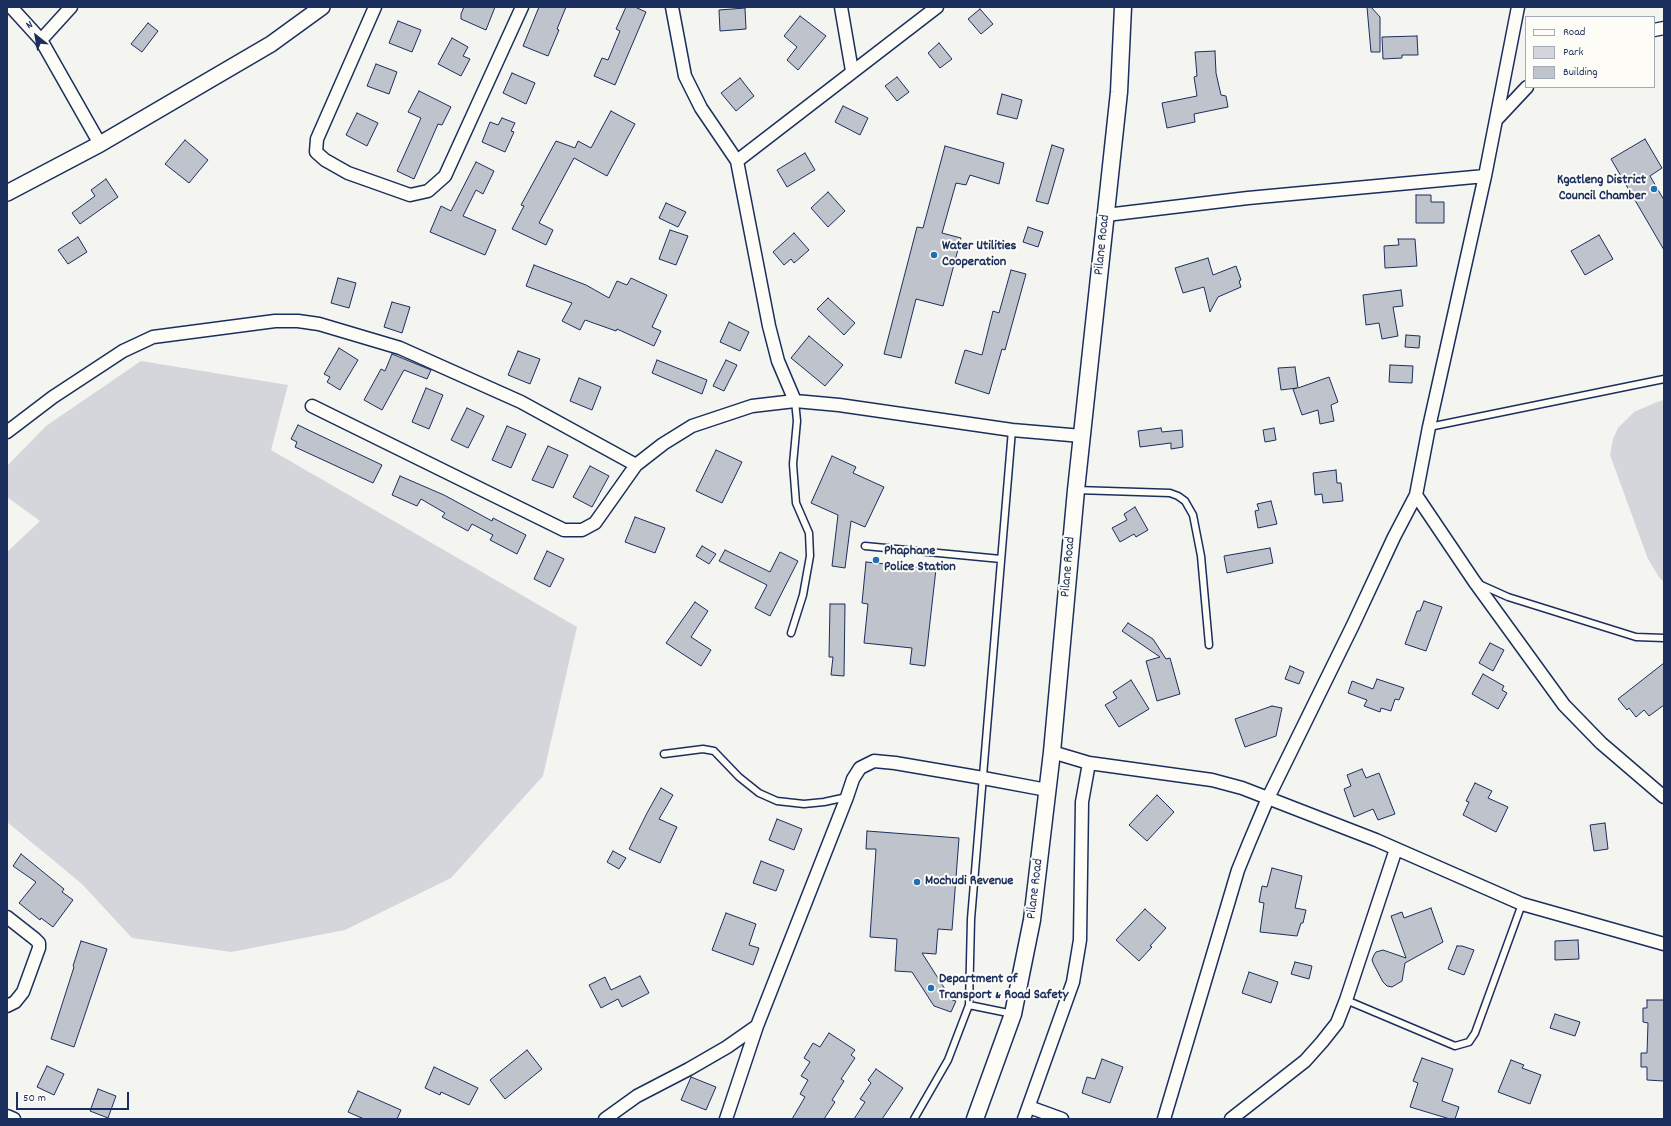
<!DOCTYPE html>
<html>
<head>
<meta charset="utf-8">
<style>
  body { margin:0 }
  #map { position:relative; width:1671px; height:1126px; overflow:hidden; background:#f4f4f1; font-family:Dekko,sans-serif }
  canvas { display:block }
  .frame { position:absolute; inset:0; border:8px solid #1b2f5e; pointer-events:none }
  .legend { position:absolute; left:1525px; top:16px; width:130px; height:72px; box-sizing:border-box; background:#fdfcf7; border:1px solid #a3aaba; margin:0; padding:5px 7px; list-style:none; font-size:12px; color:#1b2f5e }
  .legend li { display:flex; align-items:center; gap:8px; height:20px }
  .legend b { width:20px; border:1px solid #a3aaba }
  .north { position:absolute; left:16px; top:16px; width:40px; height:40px; -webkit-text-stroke:3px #fdfcf7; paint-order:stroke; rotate:329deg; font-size:11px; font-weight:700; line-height:16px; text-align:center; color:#1b2f5e }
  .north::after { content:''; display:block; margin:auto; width:14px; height:18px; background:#1b2f5e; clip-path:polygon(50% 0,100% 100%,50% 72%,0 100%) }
  .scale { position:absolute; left:16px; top:1092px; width:113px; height:18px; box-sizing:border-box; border:2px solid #1b2f5e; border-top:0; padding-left:5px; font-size:12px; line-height:14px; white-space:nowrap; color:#1b2f5e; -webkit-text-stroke:3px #fdfcf7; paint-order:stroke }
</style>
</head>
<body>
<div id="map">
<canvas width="1671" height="1126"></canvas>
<div class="frame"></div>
<ul class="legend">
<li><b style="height:5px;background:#fdfcf7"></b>Road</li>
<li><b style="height:11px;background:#d4d6db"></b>Park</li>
<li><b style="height:11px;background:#bfc3cc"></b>Building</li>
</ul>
<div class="north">N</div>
<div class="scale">50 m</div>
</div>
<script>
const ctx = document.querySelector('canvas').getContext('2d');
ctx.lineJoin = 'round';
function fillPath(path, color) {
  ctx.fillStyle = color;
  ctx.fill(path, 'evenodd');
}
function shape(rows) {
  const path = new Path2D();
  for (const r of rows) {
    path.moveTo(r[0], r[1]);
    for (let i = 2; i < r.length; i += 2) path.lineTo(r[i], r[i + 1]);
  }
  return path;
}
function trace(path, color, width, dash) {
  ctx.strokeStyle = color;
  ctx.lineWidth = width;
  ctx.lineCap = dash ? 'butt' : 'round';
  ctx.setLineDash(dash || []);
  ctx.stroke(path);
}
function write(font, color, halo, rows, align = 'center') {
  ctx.font = font + ' Dekko,sans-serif';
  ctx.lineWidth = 4;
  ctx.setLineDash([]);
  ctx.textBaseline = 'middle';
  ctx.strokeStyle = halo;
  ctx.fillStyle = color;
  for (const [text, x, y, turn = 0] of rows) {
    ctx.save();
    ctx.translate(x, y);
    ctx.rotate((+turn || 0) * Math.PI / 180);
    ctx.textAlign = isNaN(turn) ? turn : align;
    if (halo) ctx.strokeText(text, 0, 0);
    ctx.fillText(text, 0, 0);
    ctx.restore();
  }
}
fillPath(shape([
  [141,361,288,385,271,450,577,627,543,776,451,878,345,930,231,952,132,938,82,884,7,822,7,552,40,521,7,497,7,466,46,426],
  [1664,400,1664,582,1659,577,1648,559,1610,455,1613,439,1618,428,1634,412,1657,402]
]), '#d4d6db');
const building = shape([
  [464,7,495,7,486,30,461,19,461,14,464,7],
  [539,7,566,7,557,29,559,30,548,56,523,46,539,7],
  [626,7,635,7,646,12,615,85,594,76,602,58,608,60,620,31,616,29,626,7],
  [1367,7,1371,7,1380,17,1380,52,1371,52,1367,7],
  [745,8,746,29,720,31,719,10,745,8],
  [980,9,993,24,981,34,968,19,980,9],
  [800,16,826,36,798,70,787,60,797,47,784,36,800,16],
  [398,21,421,30,412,52,389,43,398,21],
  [148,23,158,31,142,52,131,44,148,23],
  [1417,36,1418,55,1402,55,1402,58,1383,59,1382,37,1417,36],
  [452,38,468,47,463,56,470,59,461,76,438,64,452,38],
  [939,43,952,59,940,68,928,53,939,43],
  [1215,51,1216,73,1221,95,1226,96,1228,107,1194,114,1195,122,1167,128,1162,103,1197,96,1194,77,1197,76,1195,52,1215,51],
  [376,64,397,72,389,94,367,86,376,64],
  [512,73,535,83,526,104,503,93,512,73],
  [897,77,909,92,897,101,885,86,897,77],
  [740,78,754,96,736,111,721,93,740,78],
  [419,91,451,107,442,125,438,124,414,179,397,171,421,118,408,112,419,91],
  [1002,94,1022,100,1017,119,997,114,1002,94],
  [843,106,868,118,860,135,835,122,843,106],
  [611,111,635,124,607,176,574,158,539,223,553,230,546,245,512,229,524,206,521,205,556,141,575,148,578,141,591,148,611,111],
  [357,113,378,123,367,146,346,135,357,113],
  [502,118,515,123,511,131,514,132,505,152,482,142,490,122,498,125,502,118],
  [1645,139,1662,168,1650,176,1664,200,1664,250,1611,159,1645,139],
  [185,140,208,160,189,183,165,164,185,140],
  [1052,145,1064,149,1048,204,1036,201,1052,145],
  [945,146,1004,163,999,184,970,175,966,185,956,183,942,233,961,238,943,306,916,299,901,358,884,354,917,227,923,228,945,146],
  [805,153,815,170,787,187,777,170,805,153],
  [476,162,494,171,483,194,476,190,463,216,496,230,485,255,430,232,441,206,451,211,476,162],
  [106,179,118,197,80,224,72,213,95,196,91,190,106,179],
  [828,192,845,211,828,227,811,208,828,192],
  [1416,195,1431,195,1431,202,1444,202,1444,223,1416,223,1416,195],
  [666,203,686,212,678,227,659,218,666,203],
  [1028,227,1043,232,1038,247,1023,242,1028,227],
  [670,230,688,236,676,265,659,259,670,230],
  [794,233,809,250,794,263,791,259,784,265,773,252,794,233],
  [1599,235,1613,259,1585,275,1571,251,1599,235],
  [78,237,87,252,68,264,58,250,78,237],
  [1398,239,1415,239,1417,266,1385,268,1384,246,1399,245,1398,239],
  [1208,258,1213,275,1236,266,1241,280,1239,281,1241,287,1218,297,1210,312,1204,287,1183,293,1175,268,1208,258],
  [534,265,586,285,609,298,617,281,627,285,631,278,667,295,652,327,661,331,654,346,617,329,616,331,585,320,580,330,562,321,572,303,526,286,534,265],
  [1011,270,1026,274,1005,350,1002,349,989,394,955,383,965,350,982,355,993,311,999,313,1011,270],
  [338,278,356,283,349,308,331,303,338,278],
  [1401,290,1403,306,1393,307,1398,336,1382,339,1379,323,1366,325,1363,295,1401,290],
  [828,298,855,323,844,335,817,309,828,298],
  [392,302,410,307,402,333,384,327,392,302],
  [729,322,749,332,740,351,720,342,729,322],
  [1406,335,1420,336,1419,348,1405,347,1406,335],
  [809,336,843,365,825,386,791,358,809,336],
  [339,348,358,360,340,390,327,382,330,377,324,374,339,348],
  [518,351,540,359,530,384,508,375,518,351],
  [392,354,431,370,427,379,404,370,382,410,364,400,381,369,385,371,392,354],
  [657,360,707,380,702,394,652,373,657,360],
  [726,360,737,365,724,391,713,386,726,360],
  [1390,365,1413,366,1412,383,1389,382,1390,365],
  [1295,367,1298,388,1329,377,1338,402,1331,405,1334,421,1320,424,1318,410,1302,415,1293,389,1297,388,1281,390,1278,368,1295,367],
  [579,378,601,387,592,410,570,401,579,378],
  [426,388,443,395,429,429,412,422,426,388],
  [467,408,484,416,468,448,451,440,467,408],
  [298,425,382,465,373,483,295,447,297,442,291,439,298,425],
  [507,426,526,434,511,468,492,460,507,426],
  [1161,428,1162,432,1182,430,1183,447,1171,449,1171,443,1140,447,1138,431,1161,428],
  [1274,428,1276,440,1265,442,1263,430,1274,428],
  [548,446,568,455,553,488,532,480,548,446],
  [716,450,742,462,722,503,696,491,716,450],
  [832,456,856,467,853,473,884,487,865,527,851,521,845,568,832,566,838,515,811,503,832,456],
  [590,466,609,476,592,507,573,497,590,466],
  [1336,470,1337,483,1341,483,1343,501,1323,503,1322,494,1315,495,1313,473,1336,470],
  [400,476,444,495,492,521,493,518,526,535,517,554,490,540,493,535,472,524,468,531,442,517,445,513,421,499,417,506,392,495,400,476],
  [1271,501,1277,524,1258,528,1255,511,1259,510,1257,504,1271,501],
  [1135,507,1148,530,1136,537,1134,534,1120,542,1112,528,1127,520,1124,514,1135,507],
  [635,517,665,528,655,553,625,542,635,517],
  [702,546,716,554,709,564,696,556,702,546],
  [1270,548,1273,563,1227,573,1224,556,1270,548],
  [725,550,770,572,780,552,798,561,770,616,755,608,767,585,719,561,725,550],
  [547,551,564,559,550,587,534,579,547,551],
  [866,562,936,569,925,666,910,664,912,648,864,643,868,604,862,603,866,562],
  [1424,601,1442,607,1426,651,1405,644,1417,611,1420,611,1424,601],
  [695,602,708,611,691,637,711,650,701,666,666,643,695,602],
  [830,604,845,604,844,676,831,675,833,657,829,657,830,604],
  [1128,623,1153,639,1166,659,1170,658,1180,694,1157,701,1146,661,1160,657,1122,631,1128,623],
  [1490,643,1504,650,1493,671,1479,663,1490,643],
  [1664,663,1664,705,1649,716,1644,710,1636,717,1629,708,1627,710,1618,699,1664,663],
  [1290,666,1304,672,1299,684,1285,679,1290,666],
  [1483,674,1504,686,1502,690,1507,693,1498,709,1472,694,1483,674],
  [1377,679,1404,688,1399,700,1395,699,1391,711,1381,708,1380,712,1364,706,1367,700,1348,693,1352,681,1373,689,1377,679],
  [1131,680,1149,709,1119,727,1105,705,1117,698,1113,692,1131,680],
  [1272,706,1282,708,1276,736,1245,747,1235,719,1272,706],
  [1362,769,1366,778,1379,773,1395,814,1378,820,1373,809,1354,817,1344,789,1351,786,1347,775,1362,769],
  [1475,783,1492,791,1488,798,1508,807,1496,832,1463,815,1469,802,1466,801,1475,783],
  [661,788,673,795,659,819,677,827,660,863,629,849,647,813,661,788],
  [1157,795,1174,812,1147,841,1129,825,1157,795],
  [777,819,802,829,794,850,769,840,777,819],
  [1605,823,1608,849,1594,851,1590,825,1605,823],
  [867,831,959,838,952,930,938,929,936,954,922,953,952,1000,956,1001,951,1012,934,1006,912,972,895,971,897,939,870,937,876,849,866,849,867,831],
  [613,851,626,858,619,869,607,862,613,851],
  [21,854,64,889,62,892,73,900,53,927,41,918,40,920,19,903,36,882,13,866,21,854],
  [761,861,784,870,776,891,753,883,761,861],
  [1272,868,1302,876,1295,908,1306,910,1303,923,1301,923,1297,936,1260,932,1264,903,1259,902,1262,886,1267,887,1272,868],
  [1431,908,1443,942,1405,963,1402,981,1392,987,1387,986,1383,982,1374,965,1372,960,1374,955,1376,952,1383,950,1406,958,1391,916,1402,912,1404,918,1431,908],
  [1145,909,1166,928,1150,946,1152,947,1139,961,1116,940,1145,909],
  [726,913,756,924,749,945,759,948,753,965,712,950,726,913],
  [1578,940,1579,959,1555,960,1555,941,1578,940],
  [81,941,107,949,74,1047,51,1039,74,967,73,966,81,941],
  [1457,946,1462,946,1474,950,1464,975,1448,969,1457,946],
  [1295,962,1312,966,1309,979,1291,974,1295,962],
  [1249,972,1278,982,1271,1003,1242,993,1249,972],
  [640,976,649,993,622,1007,618,999,601,1008,589,985,605,977,611,990,640,976],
  [1647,1000,1664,1000,1664,1081,1647,1080,1647,1067,1641,1067,1641,1053,1647,1053,1648,1023,1643,1022,1643,1008,1647,1008,1647,1000],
  [1555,1014,1580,1022,1575,1036,1550,1028,1555,1014],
  [829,1033,855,1050,851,1055,855,1058,841,1079,844,1081,832,1100,835,1102,824,1119,792,1119,805,1097,800,1094,808,1080,801,1076,810,1062,804,1058,813,1043,820,1047,829,1033],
  [527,1050,542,1069,505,1099,490,1080,527,1050],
  [1422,1058,1453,1069,1442,1101,1459,1107,1455,1119,1450,1119,1410,1107,1418,1083,1413,1081,1422,1058],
  [1102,1059,1123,1067,1110,1103,1082,1093,1087,1077,1095,1079,1102,1059],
  [1511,1060,1524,1065,1522,1068,1541,1075,1530,1104,1498,1092,1511,1060],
  [47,1066,64,1074,54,1095,37,1087,47,1066],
  [434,1067,478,1088,469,1105,441,1092,440,1095,425,1088,434,1067],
  [876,1069,903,1088,882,1119,854,1119,865,1102,860,1099,871,1083,868,1080,876,1069],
  [691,1077,716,1087,706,1110,681,1100,691,1077],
  [98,1089,116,1096,108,1118,90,1111,98,1089],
  [358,1091,401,1110,397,1119,364,1119,348,1112,358,1091]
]);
fillPath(building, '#bfc3cc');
trace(building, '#1b2f5e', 1);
const service = shape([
  [1429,427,1664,379],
  [1076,490,1170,493,1178,496,1185,501,1193,515,1201,556,1209,645],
  [865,546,1001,559],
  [1479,584,1508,597,1636,637,1664,638],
  [791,633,803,595,810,556,809,533,796,503,793,464,797,421,795,401],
  [664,754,703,749,714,751,739,777,759,793,777,801,804,804,824,802,847,797],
  [1346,1000,1455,1046,1469,1042,1475,1033,1522,904],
  [969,1005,1013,1014],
  [914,1119,948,1060,969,1005,971,919,1012,430]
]);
const minor = shape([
  [11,7,41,40,100,144],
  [375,7,317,139,316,152,325,160,348,173,410,195,428,191,445,176,522,7],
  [672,7,685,76,701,108,737,161,769,326,778,361,795,401],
  [841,7,852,71],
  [1654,30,1664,28],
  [41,40,71,7],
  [1497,119,1527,87],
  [737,161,937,7],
  [1106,215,1248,198,1485,176],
  [312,406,564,530,582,530,595,523,636,465,663,444,692,426,752,406,795,401,839,405,1012,430,1082,436],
  [7,432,53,397,123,351,153,337,275,321,298,321,319,324,400,348,521,402,636,465],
  [1416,495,1474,581,1564,705,1601,743,1664,797],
  [1052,752,1089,763,1212,780,1242,788,1376,840,1522,904,1664,944],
  [7,917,35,939,39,943,39,948,23,992,15,1002,7,1006],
  [1029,1107,1062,1119],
  [7,1116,14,1119],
  [605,1119,637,1096,689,1069,727,1047,757,1026,847,797,853,779,860,768,874,761,895,763,983,778,1047,790],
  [726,1119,757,1026],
  [1024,1119,1073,982,1080,940,1082,802,1089,763],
  [1164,1119,1238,870,1249,843,1268,798,1353,625,1394,537,1416,495,1429,427,1485,176,1518,7],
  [1231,1119,1305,1061,1322,1042,1337,1023,1346,1000,1396,849]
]);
const tertiary = shape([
  [7,193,100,144,271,44,322,7]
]);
const secondary = shape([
  [975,1119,1013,1014,1032,920,1052,752,1076,490,1119,92,1123,7]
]);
trace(service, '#1b2f5e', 9);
trace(minor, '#1b2f5e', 15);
trace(tertiary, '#1b2f5e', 18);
trace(secondary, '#1b2f5e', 19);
trace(service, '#fdfcf7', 6);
trace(minor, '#fdfcf7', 12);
trace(tertiary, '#fdfcf7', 15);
trace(secondary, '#fdfcf7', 16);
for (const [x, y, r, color] of [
  [1654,189,4,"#1f6fb2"],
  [934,255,4,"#1f6fb2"],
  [876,560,4,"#1f6fb2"],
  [917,882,4,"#1f6fb2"],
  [931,988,4,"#1f6fb2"]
]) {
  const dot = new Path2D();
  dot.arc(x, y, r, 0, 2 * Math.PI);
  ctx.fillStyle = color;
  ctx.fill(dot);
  trace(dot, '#fdfcf7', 1.5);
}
write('bold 14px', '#1b2f5e', '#fdfcf7', [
  ["Kgatleng District",1646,181,"right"],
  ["Council Chamber",1646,197,"right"],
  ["Water Utilities",942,247],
  ["Cooperation",942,263],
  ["Phaphane",884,552],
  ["Police Station",884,568],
  ["Mochudi Revenue",925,882],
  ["Department of",939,980],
  ["Transport & Road Safety",939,996]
], 'left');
write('14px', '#1b2f5e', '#fdfcf7', [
  ["Pilane Road",1103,245,-84],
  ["Pilane Road",1069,567,-85],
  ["Pilane Road",1036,889,-83]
]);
</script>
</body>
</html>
